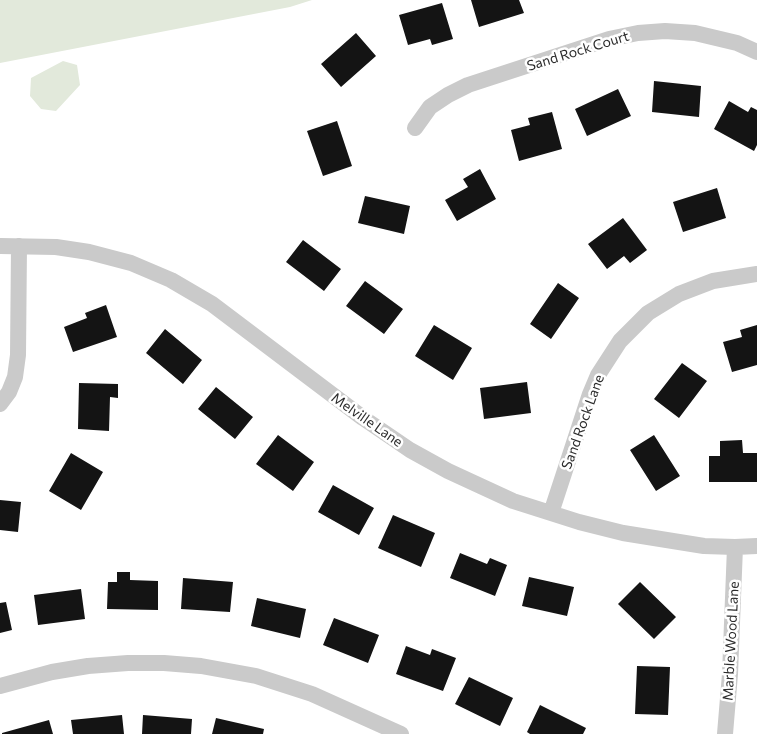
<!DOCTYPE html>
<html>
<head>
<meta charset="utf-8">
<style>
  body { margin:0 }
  canvas { display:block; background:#fff }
</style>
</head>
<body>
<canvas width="757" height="734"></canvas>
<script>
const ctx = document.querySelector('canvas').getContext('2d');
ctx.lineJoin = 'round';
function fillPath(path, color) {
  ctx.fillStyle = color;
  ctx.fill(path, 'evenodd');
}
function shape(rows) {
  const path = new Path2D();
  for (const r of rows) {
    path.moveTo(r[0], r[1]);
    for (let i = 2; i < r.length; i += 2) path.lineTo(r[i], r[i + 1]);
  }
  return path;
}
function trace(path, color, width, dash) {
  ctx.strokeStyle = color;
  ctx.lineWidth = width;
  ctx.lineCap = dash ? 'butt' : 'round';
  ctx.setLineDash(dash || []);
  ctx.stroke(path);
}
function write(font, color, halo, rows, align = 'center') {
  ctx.font = font + ' Commissioner,sans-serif';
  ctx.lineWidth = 5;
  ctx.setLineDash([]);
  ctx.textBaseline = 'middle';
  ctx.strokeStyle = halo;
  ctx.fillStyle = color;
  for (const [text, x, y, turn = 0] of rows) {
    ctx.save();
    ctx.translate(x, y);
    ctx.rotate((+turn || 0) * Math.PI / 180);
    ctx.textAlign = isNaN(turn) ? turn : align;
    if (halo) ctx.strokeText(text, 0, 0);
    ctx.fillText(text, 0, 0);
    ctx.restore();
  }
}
fillPath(shape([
  [0,0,312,0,290,7,0,63],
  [63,61,77,65,80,85,56,111,41,109,30,96,31,78]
]), '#e2e9db');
fillPath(shape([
  [471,0,519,0,524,13,479,27],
  [442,3,453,39,432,45,430,39,408,45,399,15],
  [356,33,376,56,341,87,321,64],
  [654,81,701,86,699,117,652,112],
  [618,89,631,116,587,136,575,109],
  [729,101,748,112,751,107,757,110,757,145,754,151,714,129],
  [552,112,562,149,519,161,511,130,530,125,528,118],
  [337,121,352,166,323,176,307,131],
  [480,169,496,199,457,221,445,200,468,187,463,179],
  [717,188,726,218,683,232,673,202],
  [365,196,410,206,404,234,358,223],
  [623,218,647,250,630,263,624,256,607,269,588,244],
  [303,240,341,269,324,291,286,262],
  [365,281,403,309,384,334,346,306],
  [558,283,579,298,551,339,530,324],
  [106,305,117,337,73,352,64,327,87,318,85,313],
  [434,325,472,348,453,380,415,356],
  [757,325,757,365,732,372,723,342,742,337,740,330],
  [165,329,202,360,183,384,146,353],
  [682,363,707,381,679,418,654,399],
  [527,382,531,413,484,419,480,388],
  [79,383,118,384,118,398,110,397,109,431,78,429],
  [216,387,253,417,235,439,198,409],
  [278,435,314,462,293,491,256,464],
  [654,435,680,476,656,491,630,450],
  [742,440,743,453,757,453,757,482,709,482,709,456,720,456,720,441],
  [71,453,103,472,81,510,49,491],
  [333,485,374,508,359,535,318,512],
  [0,500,21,502,18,532,0,530],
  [393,515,435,533,421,567,378,548],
  [460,553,487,564,490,558,507,565,495,596,450,578],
  [117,572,130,572,130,580,158,581,158,610,107,609,108,582,117,582],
  [529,577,574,587,567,616,522,606],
  [183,578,233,582,230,612,181,609],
  [640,582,676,617,654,639,618,604],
  [81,589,85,619,38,625,34,595],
  [257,598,306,609,300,638,251,626],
  [6,602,12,630,0,633,0,603],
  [334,618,379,635,368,663,323,645],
  [406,646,430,655,432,649,456,658,443,691,396,674],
  [637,666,670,667,668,715,635,714],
  [469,677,513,698,500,726,455,704],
  [540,705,586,728,583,734,530,734,527,732],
  [122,715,124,734,73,734,71,720],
  [143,715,192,719,191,734,142,734],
  [216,718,264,729,263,734,212,734],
  [49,720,53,734,2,734,2,733]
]), '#141414');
trace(shape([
  [415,128,430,107,448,95,468,85,609,39,638,33,665,31,695,33,737,43,757,52],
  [0,246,56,247,89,252,131,263,171,280,212,304,363,418,410,450,448,471,513,501,579,522,623,533,704,546,735,547,757,546],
  [0,404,9,392,15,377,18,355,19,246],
  [551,513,590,394,598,375,620,341,648,313,679,294,713,281,757,274],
  [0,686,52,672,88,666,128,663,164,663,201,666,256,676,312,694,401,734],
  [725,734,730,674,735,547]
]), '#cacaca', 16);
write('14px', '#2d2d2d', '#fff', [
  ["Sand Rock Court",578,51,-17],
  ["Melville Lane",367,420,35],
  ["Sand Rock Lane",583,422,-70],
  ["Marble Wood Lane",731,641,-87]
]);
</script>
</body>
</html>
